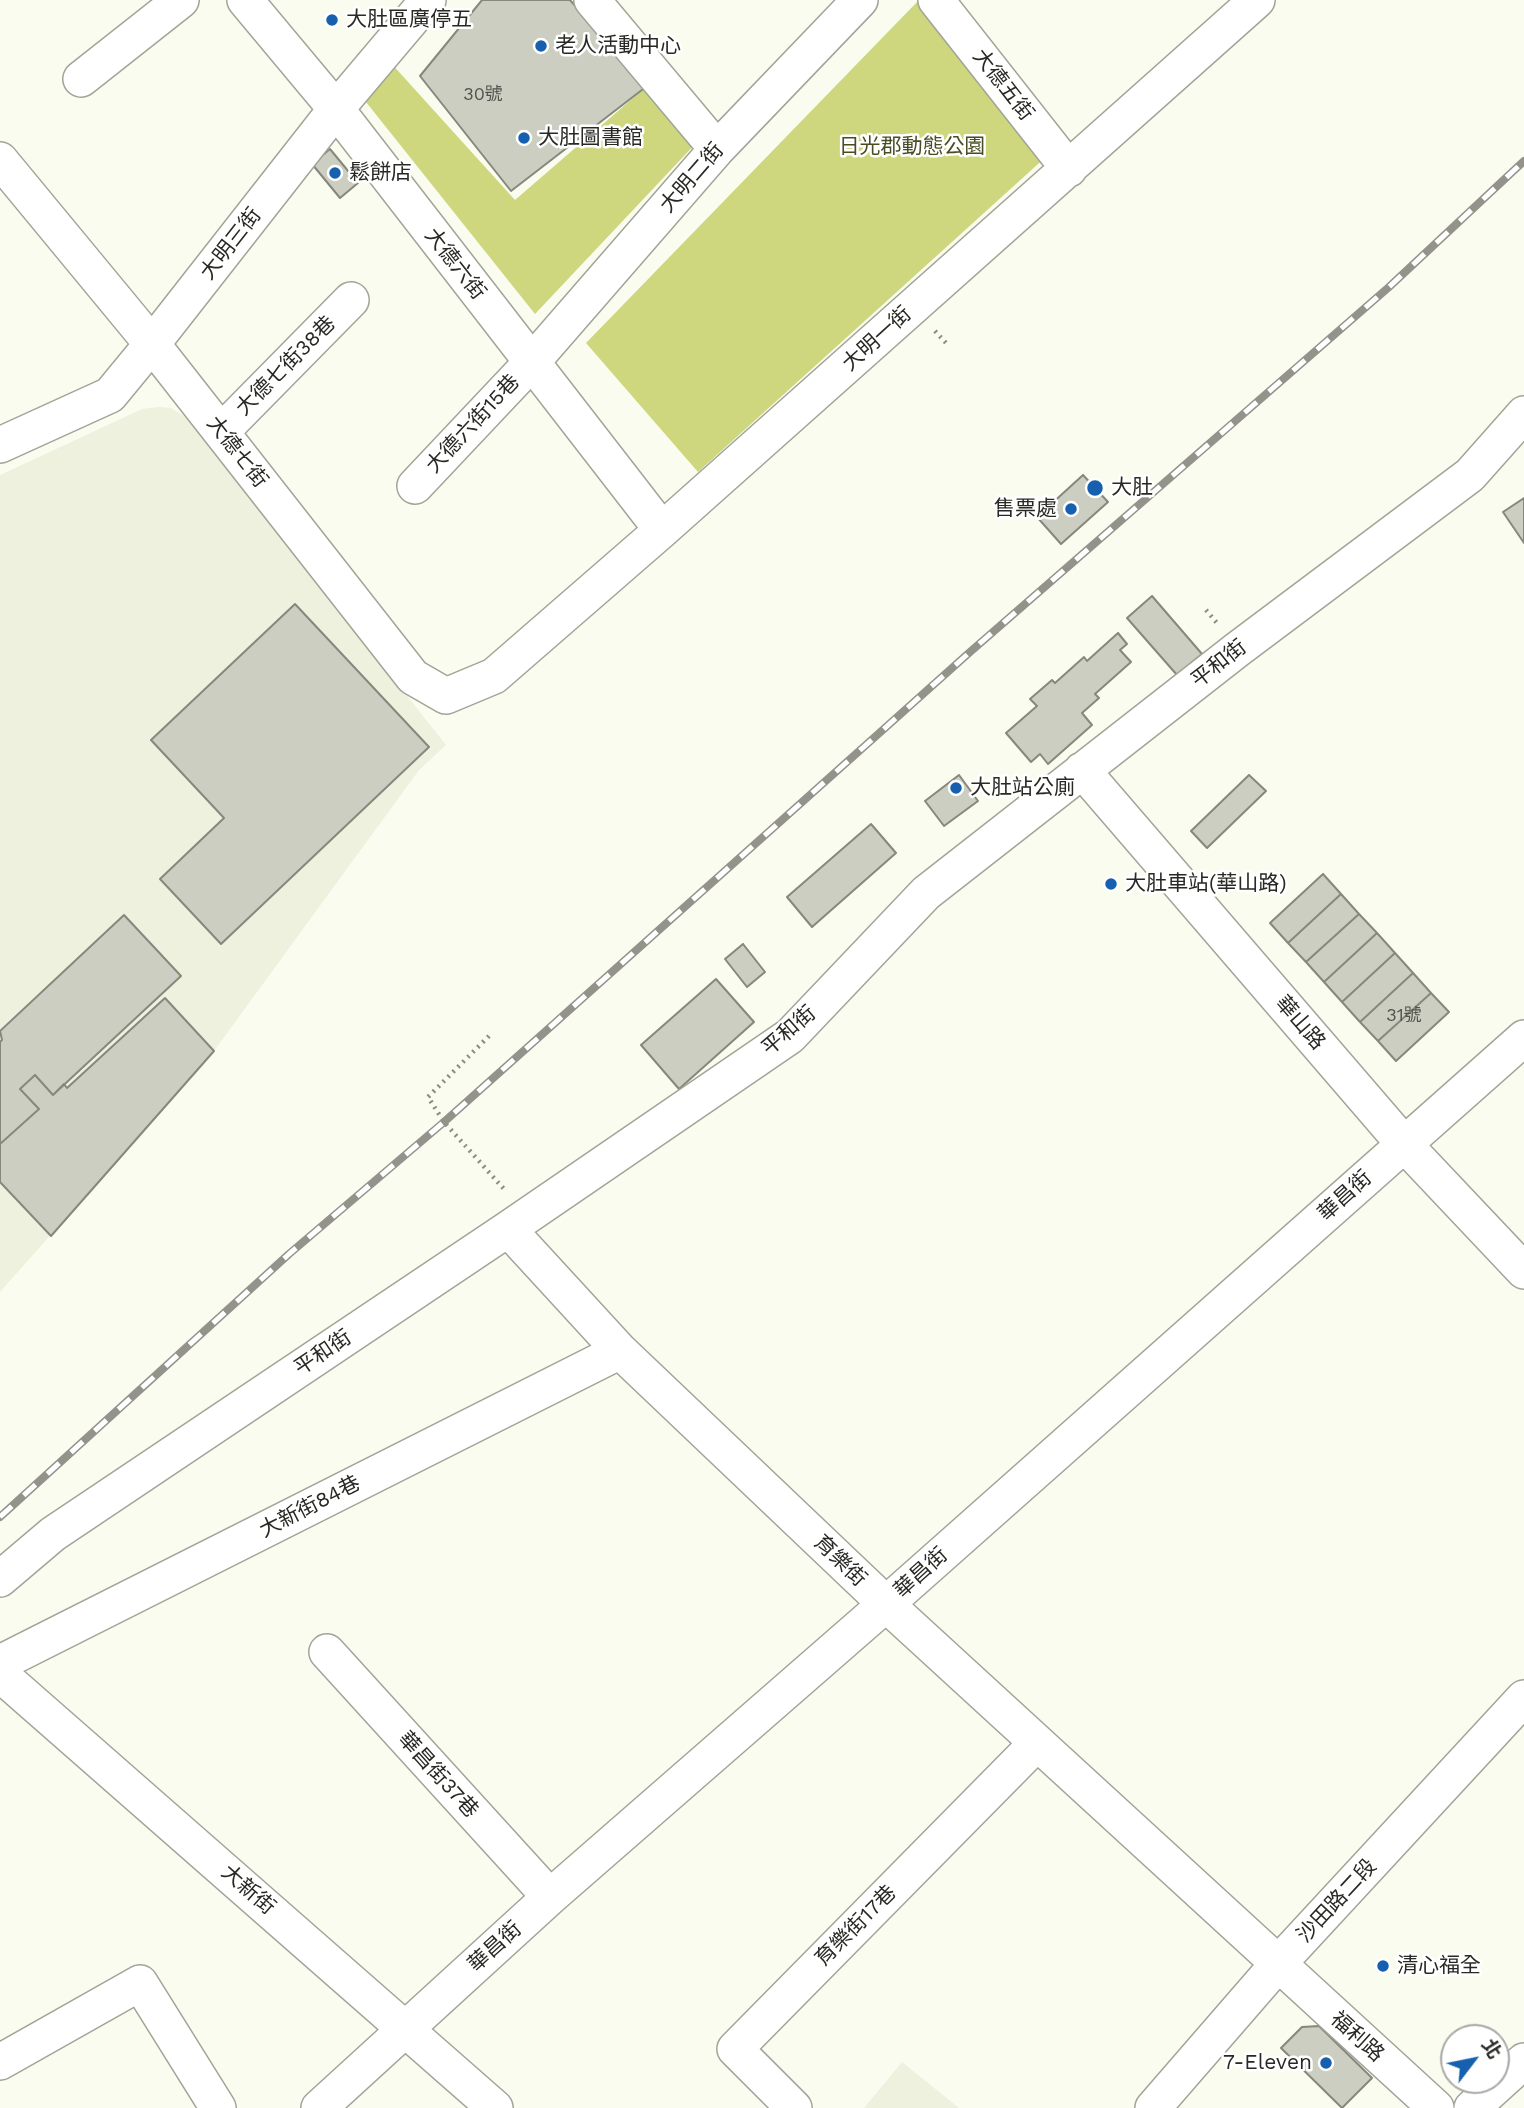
<!DOCTYPE html>
<html>
<head>
<meta charset="utf-8">
<style>
  body { margin:0 }
  #map { position:relative; width:1524px; height:2108px; overflow:hidden; background:#fbfcf0; font-family:"Work Sans","Noto Sans TC",sans-serif }
  canvas { display:block }
  .north { position:absolute; left:1440px; top:2024px; width:70px; height:70px; box-sizing:border-box; background:#fff; border:2px solid #a9a9a7; border-radius:50%; rotate:58deg; font-size:19px; font-weight:700; line-height:28px; text-align:center; color:#282824 }
  .north::after { content:''; display:block; margin:auto; width:24px; height:32px; background:#1660af; clip-path:polygon(50% 0,100% 100%,50% 72%,0 100%) }
</style>
</head>
<body>
<div id="map">
<canvas width="1524" height="2108"></canvas>
<div class="north">北</div>
</div>
<script>
const ctx = document.querySelector('canvas').getContext('2d');
ctx.lineJoin = 'round';
function fillPath(path, color) {
  ctx.fillStyle = color;
  ctx.fill(path, 'evenodd');
}
function shape(rows) {
  const path = new Path2D();
  for (const r of rows) {
    path.moveTo(r[0], r[1]);
    for (let i = 2; i < r.length; i += 2) path.lineTo(r[i], r[i + 1]);
  }
  return path;
}
function trace(path, color, width, dash) {
  ctx.strokeStyle = color;
  ctx.lineWidth = width;
  ctx.lineCap = dash ? 'butt' : 'round';
  ctx.setLineDash(dash || []);
  ctx.stroke(path);
}
function write(font, color, halo, rows, align = 'center') {
  ctx.font = font + ' "Work Sans","Noto Sans TC",sans-serif';
  ctx.lineWidth = 5;
  ctx.setLineDash([]);
  ctx.textBaseline = 'middle';
  ctx.strokeStyle = halo;
  ctx.fillStyle = color;
  for (const [text, x, y, turn = 0] of rows) {
    ctx.save();
    ctx.translate(x, y);
    ctx.rotate((+turn || 0) * Math.PI / 180);
    ctx.textAlign = isNaN(turn) ? turn : align;
    if (halo) ctx.strokeText(text, 0, 0);
    ctx.fillText(text, 0, 0);
    ctx.restore();
  }
}
fillPath(shape([
  [158,407,171,408,186,417,446,745,419,770,214,1051,0,1292,0,475,142,409],
  [902,2062,959,2108,864,2108]
]), '#eef1dd');
fillPath(shape([
  [918,1,1048,155,698,472,586,343],
  [390,62,515,200,647,86,700,139,535,314,358,92]
]), '#ced67e');
const building = shape([
  [482,0,570,0,647,86,511,191,420,76,482,0],
  [330,149,358,183,340,198,312,164,330,149],
  [1083,475,1108,502,1061,544,1037,517,1083,475],
  [1524,498,1524,543,1503,512,1524,498],
  [1152,596,1202,654,1177,675,1127,618,1152,596],
  [295,604,429,747,221,944,160,879,224,818,151,740,295,604],
  [1118,633,1127,644,1120,650,1131,662,1095,694,1099,698,1082,713,1092,725,1048,764,1040,754,1031,762,1006,733,1037,706,1030,699,1052,680,1055,683,1084,657,1087,661,1118,633],
  [959,775,978,801,944,826,925,801,959,775],
  [1249,775,1266,791,1207,848,1191,831,1249,775],
  [871,824,896,853,812,927,787,897,871,824],
  [1323,874,1341,894,1288,943,1270,923,1323,874],
  [1341,894,1359,914,1306,962,1288,943,1341,894],
  [1359,914,1377,933,1324,982,1306,962,1359,914],
  [124,915,181,976,53,1095,35,1075,20,1089,39,1109,0,1144,0,1042,2,1040,0,1031,124,915],
  [1377,933,1395,953,1342,1002,1324,982,1377,933],
  [743,944,765,972,747,987,725,959,743,944],
  [1395,953,1413,973,1360,1022,1342,1002,1395,953],
  [1413,973,1431,993,1378,1041,1360,1022,1413,973],
  [716,979,754,1022,679,1089,641,1045,716,979],
  [1431,993,1449,1012,1396,1061,1378,1041,1431,993],
  [165,998,214,1051,51,1236,0,1182,0,1144,39,1109,20,1089,35,1075,53,1095,64,1084,67,1088,165,998],
  [1319,2026,1372,2078,1342,2108,1281,2048,1302,2027,1319,2026]
]);
fillPath(building, '#cccec2');
trace(building, '#86887d', 2);
const minor = shape([
  [245,0,336,109,662,530],
  [592,0,717,149],
  [936,0,1069,169],
  [81,79,181,0],
  [0,160,152,344,413,677,446,696,494,676,662,530,1257,0],
  [221,432,351,300],
  [0,445,110,395,152,344,336,109,428,0],
  [415,486,531,363,717,149,860,0],
  [1082,770,1404,1144,1524,1271],
  [508,1229,620,1351,886,1604,1436,2108],
  [0,1579,53,1534,508,1229,790,1036,926,893,1238,649,1470,475,1524,414],
  [327,1652,550,1897],
  [0,1663,620,1351],
  [0,1674,495,2108],
  [0,2062,140,1983,218,2108],
  [319,2108,550,1897,886,1604,1524,1038],
  [794,2108,735,2049,1036,1744],
  [1153,2108,1277,1965,1524,1698],
  [1472,2108,1524,2061]
]);
trace(minor, '#a2a498', 38);
trace(shape([
  [935,331,946,343],
  [1206,610,1217,623],
  [489,1036,428,1097,444,1122,504,1189]
]), '#8b8b83', 4.5, [2, 5]);
trace(minor, '#fff', 35);
const rail = shape([
  [0,1517,289,1254,444,1122,970,652,1389,287,1524,161]
]);
trace(rail, '#93938b', 8);
trace(rail, '#fff', 5, [16]);
for (const [x, y, r, color] of [
  [332,20,7,"#1660af"],
  [541,46,7,"#1660af"],
  [524,138,7,"#1660af"],
  [335,173,7,"#1660af"],
  [1095,488,9,"#1660af"],
  [1071,509,7,"#1660af"],
  [956,788,7,"#1660af"],
  [1111,884,7,"#1660af"],
  [1383,1966,7,"#1660af"],
  [1326,2063,7,"#1660af"]
]) {
  const dot = new Path2D();
  dot.arc(x, y, r, 0, 2 * Math.PI);
  ctx.fillStyle = color;
  ctx.fill(dot);
  trace(dot, '#fff', 2.5);
}
write('18px', '#51524c', null, [
  ["30號",483,95],
  ["31號",1404,1016]
]);
write('21px', '#282824', '#fff', [
  ["大肚區廣停五",346,20],
  ["老人活動中心",555,46],
  ["大肚圖書館",538,138],
  ["鬆餅店",349,173],
  ["大肚",1111,488],
  ["售票處",1057,509,"right"],
  ["大肚站公廁",970,788],
  ["大肚車站(華山路)",1125,884],
  ["清心福全",1397,1966],
  ["7-Eleven",1312,2063,"right"]
], 'left');
write('21px', '#282824', '#fff', [
  ["大德五街",1003,85,52],
  ["大明二街",692,178,-49],
  ["大明三街",231,244,-52],
  ["大德六街",455,264,52],
  ["大明一街",877,339,-42],
  ["大德七街38巷",286,366,-45],
  ["大德六街15巷",473,424,-47],
  ["大德七街",237,452,52],
  ["平和街",1219,664,-38],
  ["華山路",1300,1023,49],
  ["平和街",789,1031,-41],
  ["華昌街",1345,1196,-42],
  ["平和街",323,1353,-34],
  ["大新街84巷",310,1507,-27],
  ["育樂街",840,1561,44],
  ["華昌街",921,1573,-42],
  ["華昌街37巷",438,1775,48],
  ["大新街",248,1890,41],
  ["沙田路二段",1337,1901,-47],
  ["育樂街17巷",856,1926,-45],
  ["華昌街",495,1947,-42],
  ["福利路",1357,2037,42]
]);
write('21px', '#4a4d23', '#fff', [
  ["日光郡動態公園",912,147]
]);
</script>
</body>
</html>
